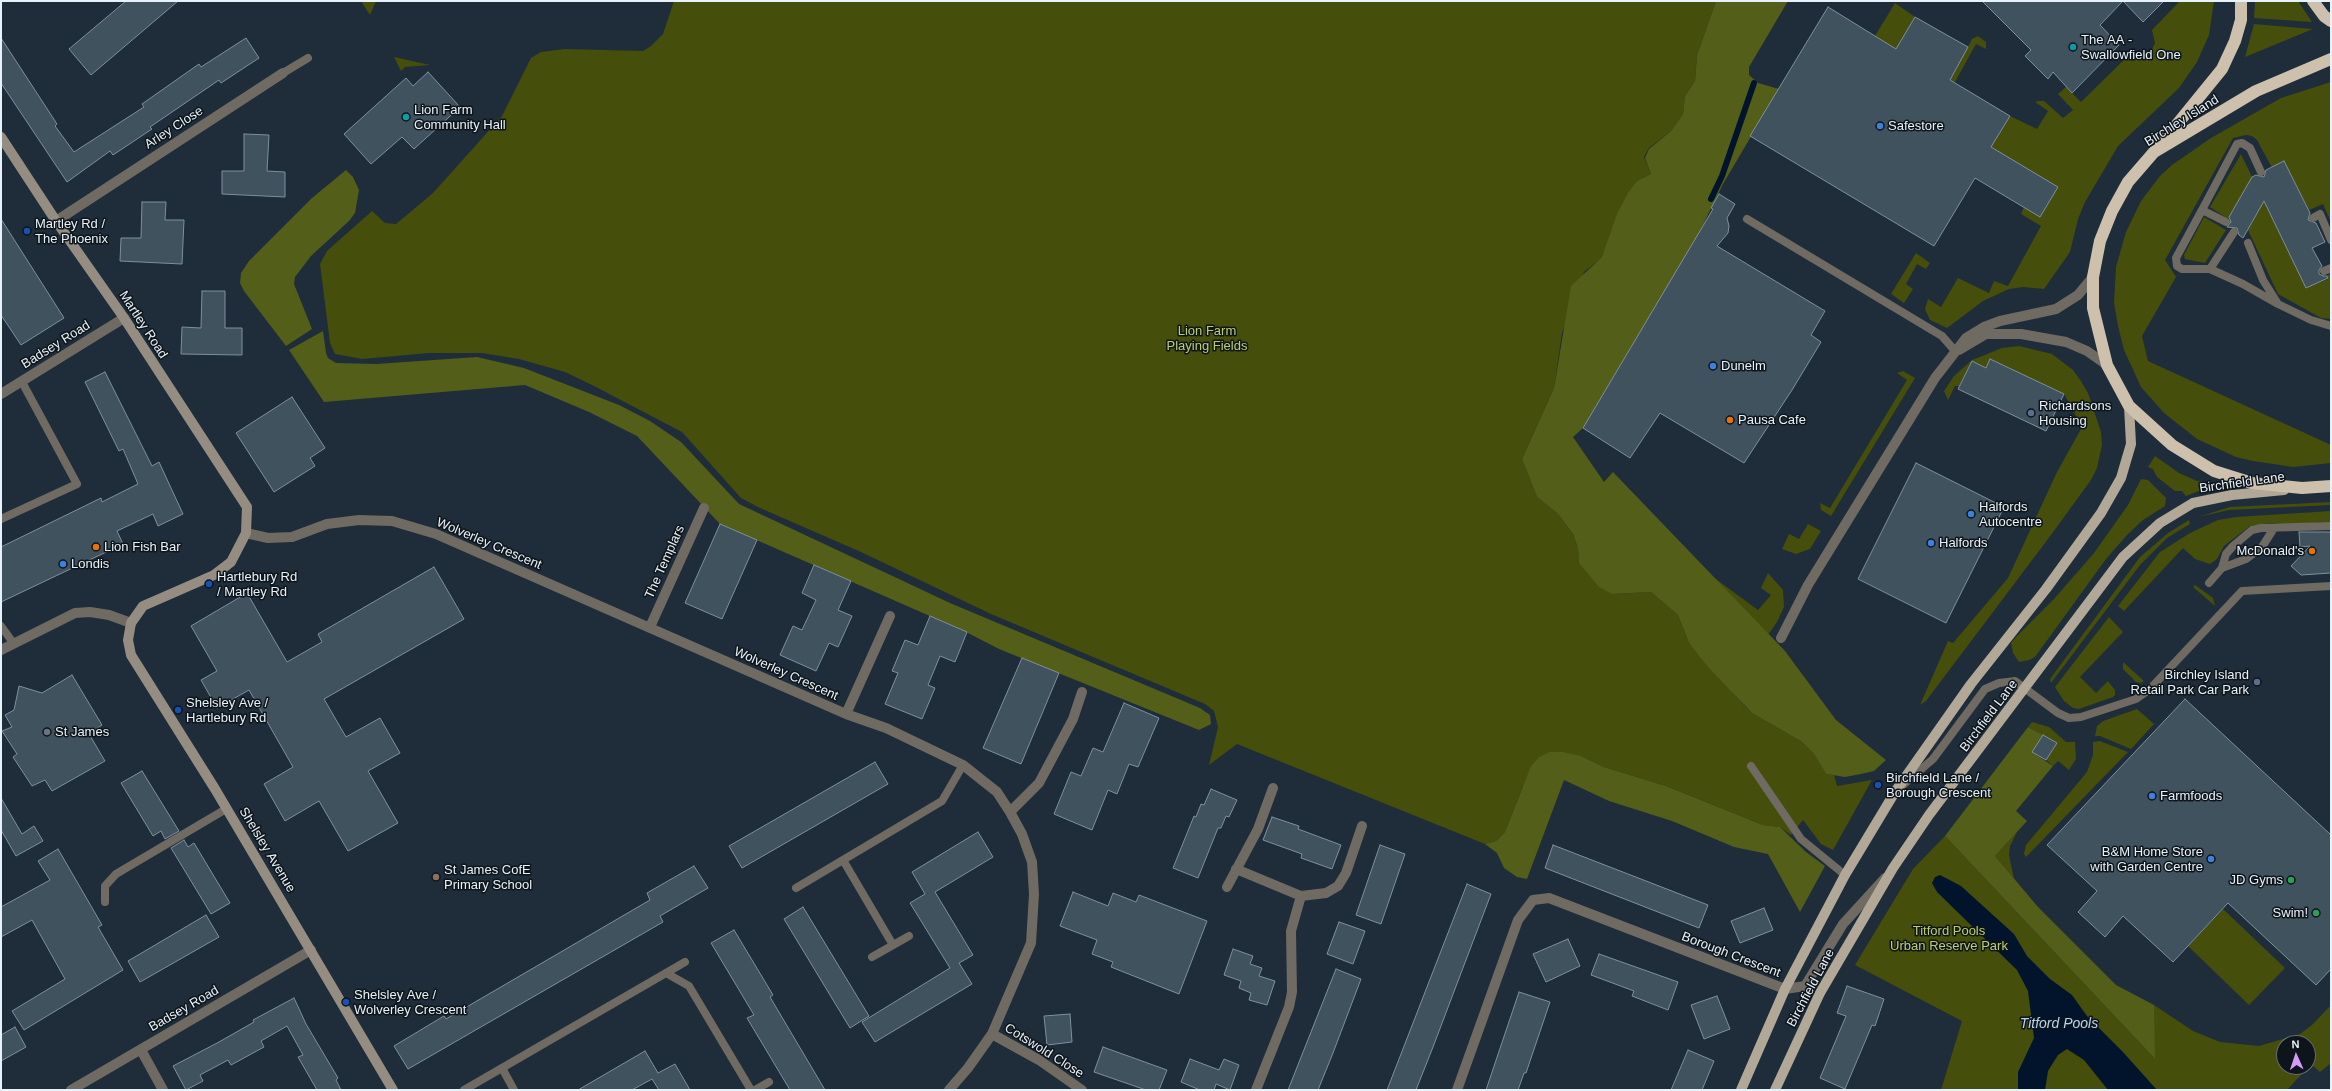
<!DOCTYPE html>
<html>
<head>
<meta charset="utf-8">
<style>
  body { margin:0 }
  #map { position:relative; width:2332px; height:1091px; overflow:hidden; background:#1e2d39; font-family:Helvetica,sans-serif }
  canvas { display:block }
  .frame { position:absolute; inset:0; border:2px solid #e8f2fa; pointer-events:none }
  .north { position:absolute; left:2276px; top:1035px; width:40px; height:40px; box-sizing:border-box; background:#0e151a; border:1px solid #656d74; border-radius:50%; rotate:357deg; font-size:11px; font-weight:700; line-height:16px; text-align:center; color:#e8f2fa }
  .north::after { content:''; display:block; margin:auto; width:14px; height:18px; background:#d69bfa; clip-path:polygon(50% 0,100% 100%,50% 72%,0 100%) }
</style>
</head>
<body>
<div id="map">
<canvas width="2332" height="1091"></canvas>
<div class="frame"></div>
<div class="north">N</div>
</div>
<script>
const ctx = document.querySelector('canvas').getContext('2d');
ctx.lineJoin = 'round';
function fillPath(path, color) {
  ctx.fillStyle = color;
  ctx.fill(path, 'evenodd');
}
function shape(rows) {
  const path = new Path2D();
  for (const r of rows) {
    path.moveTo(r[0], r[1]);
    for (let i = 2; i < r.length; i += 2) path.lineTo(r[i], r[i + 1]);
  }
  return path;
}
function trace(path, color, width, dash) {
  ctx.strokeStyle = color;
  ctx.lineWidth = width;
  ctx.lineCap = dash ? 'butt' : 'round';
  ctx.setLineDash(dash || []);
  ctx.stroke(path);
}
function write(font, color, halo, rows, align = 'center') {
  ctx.font = font + ' Helvetica,sans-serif';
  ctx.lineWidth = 3;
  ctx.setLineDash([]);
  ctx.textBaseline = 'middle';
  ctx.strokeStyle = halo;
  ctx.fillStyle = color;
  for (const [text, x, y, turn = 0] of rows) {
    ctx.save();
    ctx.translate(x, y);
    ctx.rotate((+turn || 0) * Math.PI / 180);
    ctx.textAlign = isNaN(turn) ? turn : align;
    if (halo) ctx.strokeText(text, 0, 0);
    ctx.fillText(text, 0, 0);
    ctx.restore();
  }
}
fillPath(shape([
  [361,1,376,1,370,15],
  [674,1,1716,1,1697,55,1695,81,1685,96,1683,114,1671,131,1649,148,1644,157,1651,174,1637,181,1603,257,1584,272,1562,333,1554,388,1522,459,1537,497,1558,514,1573,534,1578,548,1579,563,1612,594,1651,592,1678,615,1689,643,1743,704,1752,713,1802,742,1814,754,1826,774,1834,775,1837,786,1872,780,1833,850,1821,844,1803,820,1791,835,1780,827,1763,825,1666,786,1604,767,1581,756,1523,786,1505,832,1496,841,1485,844,1237,744,1209,765,1218,727,1214,711,1205,704,991,614,861,552,760,508,741,498,682,432,596,387,565,372,519,359,482,353,429,353,362,359,335,354,330,343,320,264,327,251,372,211,385,223,396,224,433,193,502,116,531,58,541,52,565,49,643,51,651,46,663,34],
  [2180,1,2214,1,2209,35,2197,62,2179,88,2118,146,2085,202,2078,219,2070,252,2044,289,2023,287,2009,289,1983,301,1947,328,1930,320,1925,309,1928,299,1941,307,1958,278,1989,293,1994,281,2008,286,2041,226,2021,214,2024,207,2040,217,2058,187,1991,147,2010,116,2037,129,2048,111,2035,102,2039,101,2044,101,2063,118,2073,110,2058,94,2066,87,2081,102,2132,52,2150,53,2155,43,2152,30],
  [2255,1,2298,1,2312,22,2254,18],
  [1895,3,1915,17,1910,26,1915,28,1901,52,1875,36],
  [2254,24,2313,29,2245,57],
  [1978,36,1986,42,1986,49,1976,44,1955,82,1950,80,1972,39],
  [394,57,430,65,405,67,401,71],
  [2331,82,2331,222,2323,204,2309,210,2289,171,2277,177,2257,140,2252,136,2246,135,2233,138,2165,260,2176,277,2142,336,2148,361,2331,445,2331,463,2293,467,2253,461,2236,457,2197,439,2164,413,2141,387,2124,350,2118,326,2114,303,2116,267,2126,232,2141,201,2160,176,2172,165,2211,138,2281,98],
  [2241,154,2252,177,2228,219,2210,207],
  [2264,201,2306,288,2328,279,2327,275,2331,274,2331,319,2321,318,2278,294,2248,230],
  [2204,217,2226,230,2205,263,2185,259,2184,255],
  [1916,253,1930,263,1926,269,1917,264,1906,284,1913,289,1904,303,1891,294],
  [2019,346,2052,354,2073,370,2081,381,2088,393,2101,432,2102,445,2097,468,2091,480,2051,535,1926,701,1920,705,1948,641,1953,643,2008,578,2057,472,2081,429,2074,411,2064,394,1990,359,1986,368,1972,361,1959,386,1955,386,1948,400,1944,391,1954,376,1972,360,2002,348],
  [1903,371,1915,378,1831,516,1821,510,1820,503,1830,508,1907,380,1897,373],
  [2155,456,2179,473,2197,481,2217,484,2186,496,2182,491,2175,491,2157,477,2153,469,2148,467],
  [2141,479,2148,480,2166,498,2165,506,2143,520,2127,535,2106,559,2035,657,2029,660,2019,662,2013,653,2011,643,2016,637,2054,599,2094,553,2128,505],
  [2331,502,2331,505,2229,510,2198,517,2230,507],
  [2331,511,2331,522,2287,524,2270,523,2250,526,2224,546,2217,559,2210,564,2195,559,2183,548,2124,611,2118,606,2160,552,2190,533,2218,520,2236,517],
  [2189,520,2190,524,2167,538,2140,565,2051,683,2050,679,2140,557,2168,533],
  [1808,524,1821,531,1810,549,1796,554,1782,549,1789,534,1799,539],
  [1768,573,1783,590,1784,607,1777,622,1768,635,1709,574,1758,610,1771,595,1761,588],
  [2195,585,2213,598,2215,606,2193,587],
  [2109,617,2123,632,2080,677,2096,693,2108,681,2115,690,2115,695,2113,697,2079,709,2073,708,2064,701,2055,687],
  [2123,662,2144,681,2141,683,2136,682,2123,669],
  [2137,709,2154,724,2131,749,2100,736,2095,736,2097,726,2103,721],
  [2032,722,2049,727,2066,742,2075,742,2076,759,2069,770,2058,761,2053,766,2046,760,2057,743,2028,727],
  [2100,741,2128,752,2026,857,2024,854,2026,845,2087,772,2093,755,2093,742],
  [2017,832,2010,846,2009,855,2014,879,1995,856],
  [1945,836,2154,1058,2154,1005,2193,1031,2220,1042,2259,1046,2300,1034,2312,1025,2331,1005,2331,1063,2320,1072,2311,1064,2287,1090,1941,1090,1962,1021,1855,965,1913,869],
  [2284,1043,2308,1043,2308,1067,2284,1067],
  [2223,909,2285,968,2249,1005,2188,946]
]), '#454e0b');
fillPath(shape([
  [1716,1,1788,1,1749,67,1749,75,1758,83,1779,89,1723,184,1698,235,1583,428,1573,437,1604,482,1613,472,1785,651,1836,720,1886,760,1874,771,1861,774,1845,777,1826,774,1814,754,1802,742,1752,713,1708,667,1689,643,1678,615,1651,592,1612,594,1599,587,1579,563,1578,548,1573,534,1558,514,1537,497,1522,459,1554,388,1571,286,1602,257,1617,214,1628,193,1637,181,1651,174,1645,158,1649,149,1671,131,1683,114,1685,96,1695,81,1697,55],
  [346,170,353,177,359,190,355,213,349,221,311,256,295,277,294,284,312,329,286,346,244,291,240,283,241,273,249,261,312,198],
  [323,331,326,353,328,358,336,363,376,364,477,357,524,368,619,405,650,421,681,442,739,504,950,603,1200,708,1210,715,1211,724,1199,730,999,649,964,631,720,524,637,436,589,412,525,385,324,402,289,350],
  [2028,727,2043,735,2032,752,2053,766,2016,811,2027,821,1995,856,2038,907,2116,985,2154,1005,2155,1059,1945,836],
  [1550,752,1563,752,1581,756,1604,767,1666,786,1763,825,1780,827,1806,852,1825,866,1800,912,1768,854,1734,847,1672,821,1609,801,1564,780,1527,879,1517,877,1504,868,1497,853,1485,844,1496,841,1505,832,1531,766,1539,757]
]), '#535e18');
fillPath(shape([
  [1940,875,1961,886,2014,934,2027,956,2050,979,2072,995,2087,1016,2122,1051,2157,1090,2108,1090,2084,1060,2067,1049,2058,1055,2048,1071,2045,1090,2018,1090,2018,1072,2034,1038,2028,991,2017,970,1937,892,1932,883,1935,877]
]), '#01142c');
trace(shape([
  [1711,199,1722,176,1754,83]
]), '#01142c', 6);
const building = shape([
  [126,1,178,1,91,75,69,49,126,1],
  [1982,1,2164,1,2143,22,2123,1,2100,25,2119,45,2072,93,2053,72,2048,79,2025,56,2031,50,1982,1],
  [1828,7,1896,49,1915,17,1968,47,1950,80,2010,116,1991,147,2058,187,2040,217,1975,178,1934,246,1750,136,1828,7],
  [1,38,57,124,55,126,74,152,144,107,142,104,199,64,201,67,246,38,259,58,221,83,219,80,150,127,152,129,113,155,110,151,67,182,1,83,1,38],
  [428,72,460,107,414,149,402,137,371,164,344,134,406,78,413,86,428,72],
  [244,134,269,135,267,171,285,172,285,197,222,194,222,171,244,171,244,134],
  [2284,161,2310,213,2308,220,2316,223,2325,242,2312,248,2322,266,2319,270,2319,274,2323,276,2327,276,2328,278,2306,288,2264,201,2243,238,2239,235,2237,228,2227,227,2231,222,2229,217,2252,177,2256,175,2264,177,2266,170,2284,161],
  [1719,194,1735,204,1727,218,1729,226,1728,233,1717,246,1825,311,1811,335,1821,342,1792,390,1744,463,1660,413,1630,458,1583,428,1713,209,1711,208,1719,194],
  [142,202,166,202,165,220,184,220,182,264,120,261,121,238,141,238,142,202],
  [1,219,64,318,21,345,1,315,1,219],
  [202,291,225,291,225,328,242,328,242,355,181,354,182,327,201,328,202,291],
  [1990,359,2064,394,2046,431,1958,389,1972,361,1986,368,1990,359],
  [105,372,152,466,159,462,183,514,158,526,153,514,117,531,123,544,1,602,1,547,101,498,102,502,138,484,123,449,119,451,85,382,105,372],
  [292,397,325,448,310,458,315,466,274,492,236,433,292,397],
  [1916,463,2004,507,1946,623,1858,579,1916,463],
  [720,524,757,540,722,619,685,603,720,524],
  [2299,532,2331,532,2331,573,2301,575,2291,566,2310,546,2300,547,2299,532],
  [814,565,851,581,838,610,852,616,838,647,829,643,816,671,780,655,793,626,802,630,816,600,802,593,814,565],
  [434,567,464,619,324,699,346,737,380,718,400,753,368,771,398,823,348,851,319,801,285,821,264,784,293,767,249,690,217,708,201,680,217,671,191,626,247,593,287,662,322,642,318,634,434,567],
  [930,616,967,632,955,662,940,656,928,685,935,688,922,719,885,704,898,673,892,671,905,640,918,645,930,616],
  [1022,658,1059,673,1021,764,983,748,1022,658],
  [72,675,102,725,89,734,105,761,52,791,45,780,32,786,13,757,17,754,2,731,12,727,5,715,14,710,19,686,42,693,72,675],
  [2185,699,2331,835,2331,969,2316,985,2228,903,2173,962,2123,916,2105,937,2078,912,2097,891,2047,845,2185,699],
  [1124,703,1159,718,1138,767,1129,764,1117,794,1108,790,1092,830,1054,814,1071,772,1081,776,1093,748,1103,752,1124,703],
  [2043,735,2057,743,2046,760,2032,752,2043,735],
  [875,762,888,784,742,868,729,846,875,762],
  [142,771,179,831,165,839,161,831,153,836,121,783,142,771],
  [1211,789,1237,800,1229,817,1226,816,1221,828,1218,828,1198,878,1173,868,1194,816,1196,817,1201,804,1204,805,1211,789],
  [1,798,22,834,34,826,43,841,16,856,1,830,1,798],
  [1272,817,1299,826,1298,829,1341,845,1332,869,1301,858,1302,854,1263,840,1272,817],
  [978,832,993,857,935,892,973,955,959,963,972,984,875,1042,862,1022,950,968,910,903,925,894,912,872,978,832],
  [184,840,188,847,194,843,230,903,211,914,171,848,184,840],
  [1380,845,1405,854,1381,924,1356,915,1380,845],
  [1553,845,1708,905,1699,928,1545,868,1553,845],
  [58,849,102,925,98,927,123,970,24,1030,12,1011,65,979,32,920,1,937,1,907,50,880,38,861,58,849],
  [694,866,708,888,660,916,663,922,408,1069,394,1046,444,1016,446,1019,650,900,647,893,694,866],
  [1467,884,1491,894,1433,1047,1416,1090,1387,1090,1467,884],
  [1073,892,1108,906,1113,893,1136,902,1139,895,1207,921,1179,994,1111,967,1113,962,1092,954,1097,940,1060,926,1073,892],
  [803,907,869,1016,850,1028,784,919,803,907],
  [1764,908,1773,930,1740,943,1731,921,1764,908],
  [206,915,219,937,140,982,128,961,206,915],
  [1339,922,1365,931,1353,964,1327,954,1339,922],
  [734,930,773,995,770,997,825,1090,790,1090,747,1018,754,1015,711,943,734,930],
  [1568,939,1580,966,1546,982,1533,954,1568,939],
  [1233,949,1253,956,1250,964,1262,968,1259,976,1275,981,1267,1005,1249,1000,1251,993,1239,988,1241,981,1224,975,1233,949],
  [1599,954,1678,982,1668,1010,1632,996,1634,991,1591,975,1599,954],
  [1336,969,1361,979,1333,1053,1318,1090,1288,1090,1336,969],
  [1847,986,1884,999,1875,1026,1872,1025,1845,1089,1820,1078,1846,1016,1837,1013,1847,986],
  [1519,992,1550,1002,1526,1073,1524,1073,1518,1090,1486,1090,1519,992],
  [1717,996,1730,1029,1704,1039,1691,1005,1717,996],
  [294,998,306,1024,338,1078,336,1080,341,1090,317,1090,298,1057,303,1055,287,1026,261,1041,264,1047,231,1065,228,1060,200,1075,203,1081,186,1090,173,1066,219,1042,254,1022,253,1020,294,998],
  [1070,1014,1072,1042,1047,1045,1044,1016,1070,1014],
  [15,1027,26,1047,1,1061,1,1035,15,1027],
  [1103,1047,1167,1070,1159,1090,1146,1090,1094,1072,1103,1047],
  [1688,1050,1714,1061,1702,1090,1671,1090,1688,1050],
  [645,1051,658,1073,675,1064,690,1090,659,1090,652,1079,632,1090,578,1090,645,1051],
  [1190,1059,1219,1070,1224,1059,1239,1065,1230,1090,1216,1084,1214,1090,1200,1090,1181,1082,1190,1059]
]);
fillPath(building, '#41525f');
trace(building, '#7e909e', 1);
trace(shape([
  [283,73,308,58],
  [2202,210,2176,258,2177,266,2182,269,2210,269,2234,232],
  [2313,218,2320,214,2331,240],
  [1747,219,1942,336,1956,352],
  [2226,222,2202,210,2237,144,2242,143,2250,148,2261,172],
  [2210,269,2243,284,2278,304,2263,280,2248,243],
  [2324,271,2331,268],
  [2278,304,2311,320,2331,326],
  [1,519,77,484,22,382],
  [2222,568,2246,559,2262,547,2274,528],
  [2209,583,2222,568,2226,554,2233,546,2252,530,2261,528,2331,526],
  [1,626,14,644],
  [1751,766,1801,839,1845,875],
  [1903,785,1933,759,1985,689,1999,683,2015,681,2058,713,2069,718,2081,717,2136,699,2150,689,2242,591,2331,586],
  [843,860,893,945],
  [796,888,942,801,963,765],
  [105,902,105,886,116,874,226,809],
  [872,957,909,936],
  [666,973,689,986,751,1090],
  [502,1068,514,1090],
  [464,1090,685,962],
  [755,1090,769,1082]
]), '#6f6a62', 8);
trace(shape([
  [56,221,283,73],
  [1959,350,1986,334,2021,334,2066,342,2087,351,2107,365],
  [1,394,124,318],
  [246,533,268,538,292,537,327,524,359,520,392,521,436,534,846,714,886,728,963,765,997,792,1010,812,1022,834,1032,862,1034,894,1031,943,992,1034,968,1068,949,1090],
  [650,627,704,508],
  [1781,638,1808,585,1935,378,1966,338,1984,327,2000,321,2056,309,2078,295,2093,277],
  [1,650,75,613,90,612,109,615,131,623],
  [846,714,890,616],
  [1010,812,1039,783,1073,719,1082,692],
  [1236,869,1301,896,1326,893,1338,886,1346,873,1362,826],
  [1227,887,1258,829,1273,788],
  [992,1034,1039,1060,1082,1090],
  [141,1050,163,1090],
  [71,1090,311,950],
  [1256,1090,1289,1007,1292,992,1291,931,1301,896],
  [1457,1090,1518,920,1533,900,1549,898,1785,989,1805,986,1843,924,1885,878]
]), '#6f6a62', 10);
trace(shape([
  [1,137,56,221,124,318,247,507,246,533,231,562,214,575,143,606,131,623,128,640,131,655,215,789,393,1090]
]), '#958d81', 10);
trace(shape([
  [1741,1090,1785,989,1845,875,1895,792,1971,684,2046,589,2101,513,2121,478,2131,444,2129,406],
  [1775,1090,1820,993,1893,868,1929,815,2123,557,2160,523,2193,503,2232,495,2284,490]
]), '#b2a898', 10);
trace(shape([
  [2313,1,2324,16,2331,21],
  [2331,59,2256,91,2154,152,2128,182,2112,211,2100,241,2093,277,2093,308,2107,365,2129,406,2172,445,2214,471,2252,483,2302,488,2331,486],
  [2161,144,2222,69,2235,41,2241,20,2241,1]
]), '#cdc0ad', 12);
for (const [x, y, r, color] of [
  [2073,47,4,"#0f9aa8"],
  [406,117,4,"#0f9aa8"],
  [1880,126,4,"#3f7fe0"],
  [27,231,4,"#1a4fb4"],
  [1713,366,4,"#3f7fe0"],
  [2031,413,4,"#5c6f8a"],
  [1730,420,4,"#e8710a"],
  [1971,514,4,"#3f7fe0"],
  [1931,543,4,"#3f7fe0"],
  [96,547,4,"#e8710a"],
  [2312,551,4,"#e8710a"],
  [63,564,4,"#3f7fe0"],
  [209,584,4,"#1a4fb4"],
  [2257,682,4,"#5c6f8a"],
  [178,710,4,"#1a4fb4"],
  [47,732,4,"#6b7280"],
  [1878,785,4,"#1a4fb4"],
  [2152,796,4,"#3f7fe0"],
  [2211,859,4,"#3f7fe0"],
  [436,877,4,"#8d6e63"],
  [2291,880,4,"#2e9e5b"],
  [2316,913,4,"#2e9e5b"],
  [346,1002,4,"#1a4fb4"]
]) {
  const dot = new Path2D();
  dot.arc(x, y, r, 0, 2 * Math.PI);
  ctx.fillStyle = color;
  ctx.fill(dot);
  trace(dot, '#0e151a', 1.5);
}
write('13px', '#e8f2fa', '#0e151a', [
  ["The AA -",2081,40],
  ["Swallowfield One",2081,55],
  ["Lion Farm",414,110],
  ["Community Hall",414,125],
  ["Safestore",1888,126],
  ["Martley Rd /",35,224],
  ["The Phoenix",35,239],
  ["Dunelm",1721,366],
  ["Richardsons",2039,406],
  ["Housing",2039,421],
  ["Pausa Cafe",1738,420],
  ["Halfords",1979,507],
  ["Autocentre",1979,522],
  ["Halfords",1939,543],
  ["Lion Fish Bar",104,547],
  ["McDonald's",2304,551,"right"],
  ["Londis",71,564],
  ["Hartlebury Rd",217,577],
  ["/ Martley Rd",217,592],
  ["Birchley Island",2249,675,"right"],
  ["Retail Park Car Park",2249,690,"right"],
  ["Shelsley Ave /",186,703],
  ["Hartlebury Rd",186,718],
  ["St James",55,732],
  ["Birchfield Lane /",1886,778],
  ["Borough Crescent",1886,793],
  ["Farmfoods",2160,796],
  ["B&M Home Store",2203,852,"right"],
  ["with Garden Centre",2203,867,"right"],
  ["St James CofE",444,870],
  ["Primary School",444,885],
  ["JD Gyms",2283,880,"right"],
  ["Swim!",2308,913,"right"],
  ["Shelsley Ave /",354,995],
  ["Wolverley Crescent",354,1010]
], 'left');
write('13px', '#e8f2fa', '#0e151a', [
  ["Birchley Island",2182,121,-32],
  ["Arley Close",174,128,-33],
  ["Martley Road",143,325,57],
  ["Badsey Road",56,345,-32],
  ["Birchfield Lane",2242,483,-8],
  ["Wolverley Crescent",489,544,23],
  ["The Templars",665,562,-66],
  ["Wolverley Crescent",786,674,24],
  ["Birchfield Lane",1989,716,-53],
  ["Shelsley Avenue",267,850,59],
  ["Borough Crescent",1731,955,21],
  ["Birchfield Lane",1811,988,-62],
  ["Badsey Road",184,1009,-30],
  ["Cotswold Close",1044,1051,32]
]);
write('13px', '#becf6f', '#0e151a', [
  ["Lion Farm",1207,331],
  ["Playing Fields",1207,346],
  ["Titford Pools",1949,931],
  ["Urban Reserve Park",1949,946]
]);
write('italic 14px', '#bad3f1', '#0e151a', [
  ["Titford Pools",2059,1024]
]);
</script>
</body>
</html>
